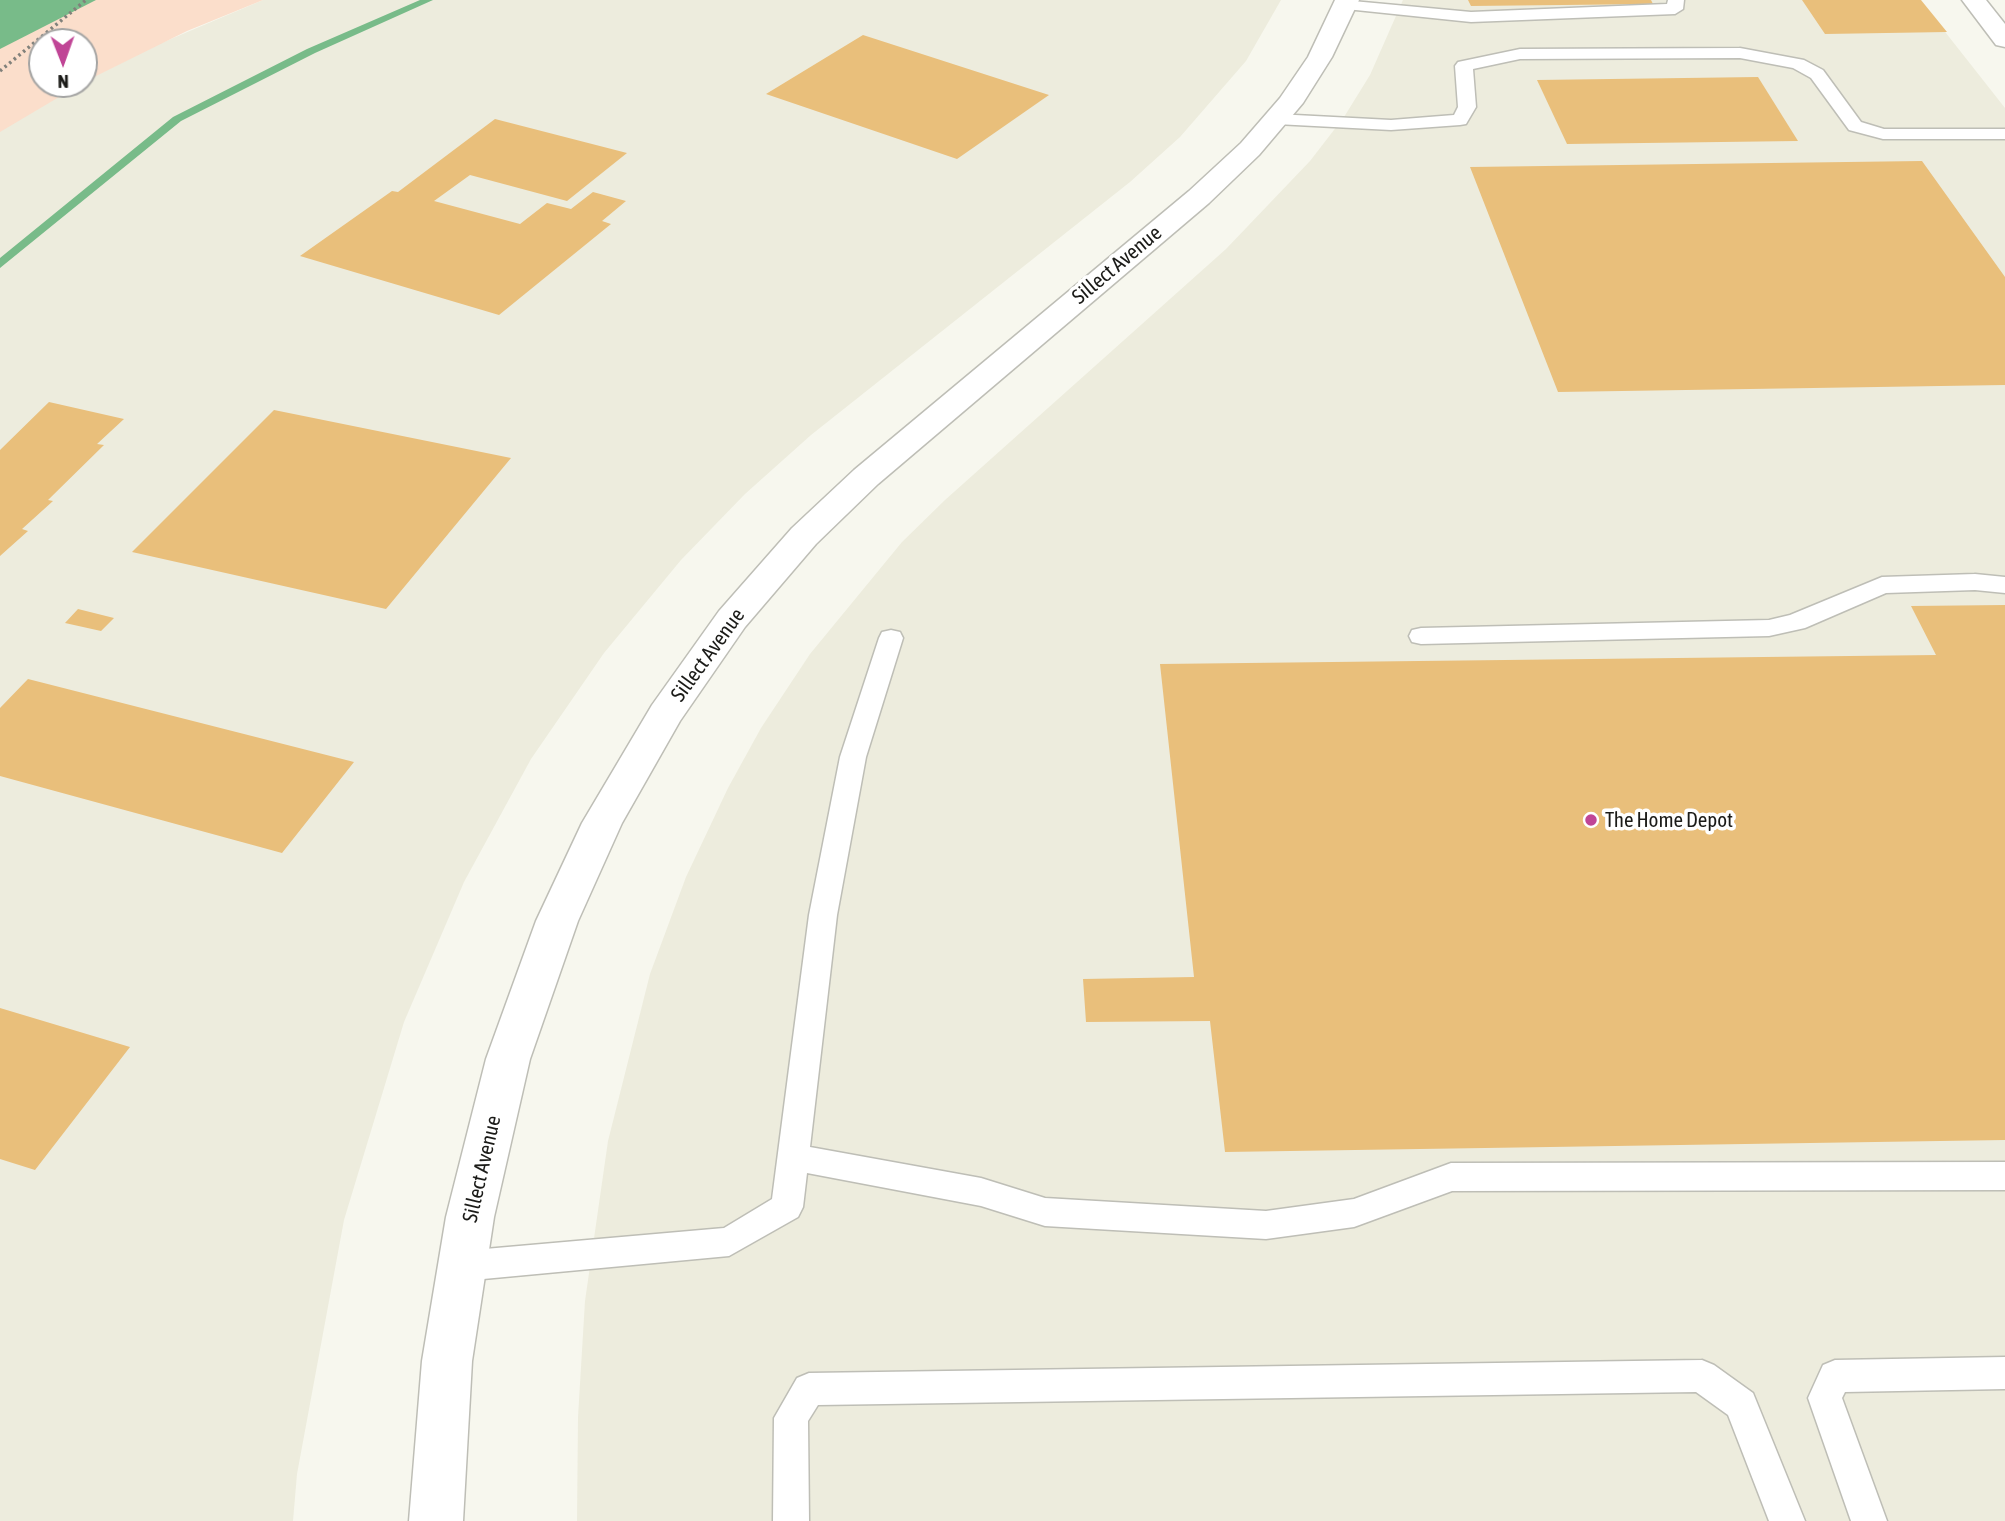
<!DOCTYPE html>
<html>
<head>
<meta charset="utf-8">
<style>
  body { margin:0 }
  #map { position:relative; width:2005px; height:1521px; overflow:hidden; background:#f7f7ee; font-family:"Asap Condensed",sans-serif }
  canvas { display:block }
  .north { position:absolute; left:28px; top:28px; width:70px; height:70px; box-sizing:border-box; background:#fff; border:2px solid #a4a4a3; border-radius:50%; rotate:179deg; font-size:19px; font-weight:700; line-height:28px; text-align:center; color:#1b1b18 }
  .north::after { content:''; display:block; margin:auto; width:24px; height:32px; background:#c04596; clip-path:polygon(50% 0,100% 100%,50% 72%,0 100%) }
</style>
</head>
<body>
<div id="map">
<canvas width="2005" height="1521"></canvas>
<div class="north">N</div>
</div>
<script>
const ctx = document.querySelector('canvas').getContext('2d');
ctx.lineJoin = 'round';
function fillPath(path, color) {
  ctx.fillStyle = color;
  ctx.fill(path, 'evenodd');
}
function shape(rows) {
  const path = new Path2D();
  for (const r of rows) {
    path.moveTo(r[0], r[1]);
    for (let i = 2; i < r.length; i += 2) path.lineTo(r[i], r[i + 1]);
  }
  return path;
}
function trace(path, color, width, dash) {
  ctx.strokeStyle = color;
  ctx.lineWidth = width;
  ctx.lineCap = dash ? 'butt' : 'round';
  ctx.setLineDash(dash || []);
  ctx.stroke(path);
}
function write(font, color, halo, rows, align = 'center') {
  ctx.font = font + ' "Asap Condensed",sans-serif';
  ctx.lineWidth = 7;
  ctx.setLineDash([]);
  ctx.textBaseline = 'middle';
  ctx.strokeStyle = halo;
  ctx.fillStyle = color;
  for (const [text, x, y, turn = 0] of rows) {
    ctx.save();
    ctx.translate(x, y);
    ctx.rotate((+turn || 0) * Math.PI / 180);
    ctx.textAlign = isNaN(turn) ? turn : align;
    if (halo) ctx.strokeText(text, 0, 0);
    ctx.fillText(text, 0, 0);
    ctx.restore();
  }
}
fillPath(shape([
  [263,0,1281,0,1246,61,1180,137,1130,182,811,435,745,494,681,560,604,653,531,759,464,882,404,1022,344,1220,297,1474,293,1521,0,1521,0,131,75,86,159,44],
  [1403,0,1920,0,2005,108,2005,1521,577,1521,578,1417,585,1301,608,1141,650,974,686,877,728,788,761,728,810,654,902,542,945,500,1226,249,1310,161,1344,117,1370,75]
]), '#edecdd');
fillPath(shape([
  [0,0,263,0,187,31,84,82,84,42,42,42,42,84,81,84,0,132]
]), '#fbdecb');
fillPath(shape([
  [0,0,96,0,0,49]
]), '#78bb89');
fillPath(shape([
  [420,0,433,0,315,53,181,121,0,268,0,258,173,117,307,49,420,0]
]), '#78bb89');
fillPath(shape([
  [1468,0,1651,0,1653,4,1471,6],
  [1802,0,1921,0,1947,32,1825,34],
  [863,35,1049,95,957,159,766,94],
  [1758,77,1798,141,1567,144,1537,80],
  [495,119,627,153,567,201,470,175,434,201,520,224,547,203,571,209,593,192,626,201,602,221,611,224,499,315,300,256,392,191,398,192],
  [1922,161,2005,277,2005,385,1558,392,1470,167],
  [49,402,124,419,97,444,104,445,48,500,53,501,22,529,28,531,0,556,0,450],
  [274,410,511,458,386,609,132,552],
  [2005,605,2005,1140,1225,1152,1210,1021,1086,1022,1083,979,1194,977,1160,664,1936,655,1911,606],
  [78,609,114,618,101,631,65,623],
  [28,679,354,762,282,853,0,776,0,708],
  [0,1008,130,1047,35,1170,0,1159]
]), '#e9bf7b');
const lane = shape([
  [1342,0,1471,12,1667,4,1668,0,1684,0,1683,9,1675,14,1471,22,1346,9,1338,4,1342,0],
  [1740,48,1804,60,1823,70,1861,122,1884,129,2005,129,2005,139,1883,139,1849,130,1811,78,1793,68,1740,58,1520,59,1473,69,1476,107,1466,124,1460,125,1391,130,1276,124,1267,119,1276,114,1391,120,1454,115,1458,107,1455,66,1458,62,1520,49,1740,48],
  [1975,574,2005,577,2005,593,1975,590,1886,593,1805,628,1769,636,1421,644,1412,642,1409,636,1412,630,1421,628,1769,620,1790,615,1882,577,1975,574],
  [891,630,900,632,903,638,866,757,837,915,810,1147,981,1178,1045,1198,1266,1211,1354,1199,1451,1163,2005,1162,2005,1190,1452,1191,1354,1227,1266,1239,1045,1226,981,1206,807,1173,803,1207,798,1217,729,1256,462,1281,450,1276,446,1266,450,1256,462,1251,724,1228,772,1199,809,915,840,757,879,638,882,632,891,630],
  [2005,1357,2005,1389,1845,1392,1842,1398,1887,1521,1851,1521,1808,1398,1823,1365,1835,1360,2005,1357],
  [1702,1360,1714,1365,1753,1393,1805,1521,1769,1521,1728,1415,1696,1392,818,1405,808,1421,809,1521,773,1521,774,1418,797,1378,809,1373,1702,1360]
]);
const street = shape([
  [1335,0,1359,0,1332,57,1303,103,1259,155,1209,203,878,484,816,544,745,627,680,721,622,823,578,921,530,1059,494,1217,472,1361,463,1521,409,1521,422,1361,446,1217,486,1059,536,921,582,823,652,705,719,611,792,528,854,470,1189,191,1241,143,1280,98,1308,57,1335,0],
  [1962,0,1986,0,2005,24,2005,47,1996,45,1962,0]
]);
trace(lane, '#bebeb6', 3);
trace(street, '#bebeb6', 3);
trace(shape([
  [0,71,86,0]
]), '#81817b', 3.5, [2.5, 3.5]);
fillPath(lane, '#fff');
fillPath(street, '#fff');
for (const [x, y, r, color] of [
  [1591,820,7,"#c04596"]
]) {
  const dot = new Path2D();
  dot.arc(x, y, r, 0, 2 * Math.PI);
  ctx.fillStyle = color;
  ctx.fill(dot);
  trace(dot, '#fff', 2.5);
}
write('21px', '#1b1b18', '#fff', [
  ["Sillect Avenue",1117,265,-40],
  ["Sillect Avenue",708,655,-54],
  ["Sillect Avenue",482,1169,-77]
]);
write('21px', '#1b1b18', '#fff', [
  ["The Home Depot",1605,820]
], 'left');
</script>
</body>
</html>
